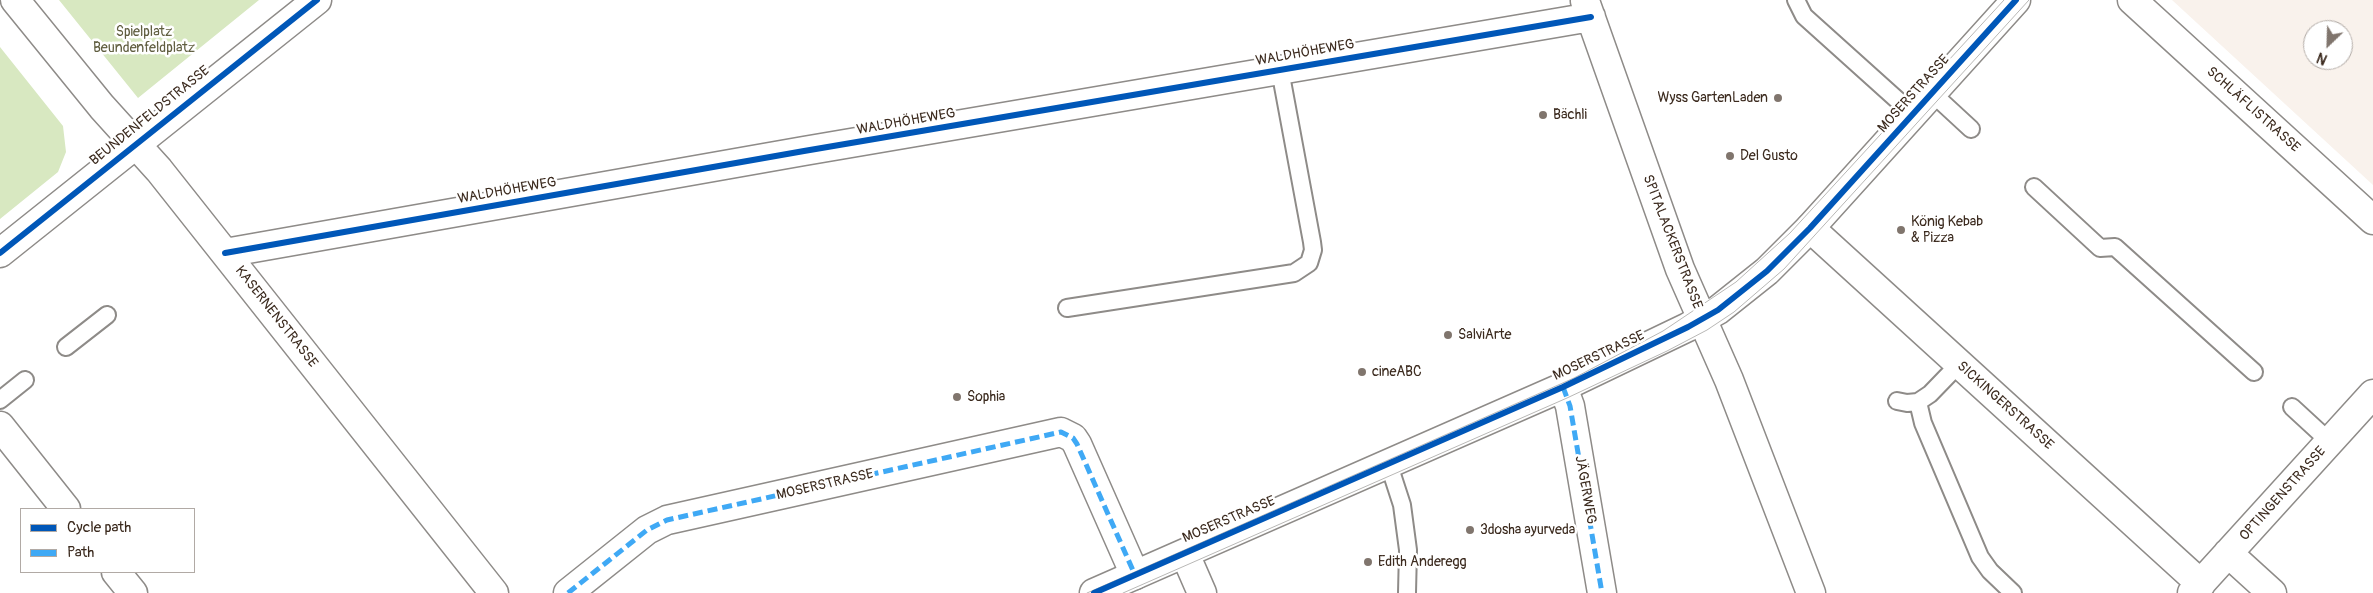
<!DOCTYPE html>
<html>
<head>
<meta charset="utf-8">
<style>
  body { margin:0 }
  #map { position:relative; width:2373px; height:593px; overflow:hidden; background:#fff; font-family:Pangolin,sans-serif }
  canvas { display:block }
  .legend { position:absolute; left:20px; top:508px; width:175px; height:65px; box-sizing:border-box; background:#fff; border:1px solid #b1aaa5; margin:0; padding:6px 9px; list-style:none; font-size:15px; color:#3b2a1e }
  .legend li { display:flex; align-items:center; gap:10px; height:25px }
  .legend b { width:25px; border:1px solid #b1aaa5 }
  .north { position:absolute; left:2303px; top:20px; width:50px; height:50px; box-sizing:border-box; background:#fff; border:1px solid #b1aaa5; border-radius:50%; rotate:204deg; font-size:14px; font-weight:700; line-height:20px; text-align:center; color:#3b2a1e }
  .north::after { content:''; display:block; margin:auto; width:18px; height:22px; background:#80756d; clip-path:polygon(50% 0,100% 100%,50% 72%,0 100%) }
</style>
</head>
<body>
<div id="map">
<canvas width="2373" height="593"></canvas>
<ul class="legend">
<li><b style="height:6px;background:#0057b8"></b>Cycle path</li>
<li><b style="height:6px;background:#3fa9f5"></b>Path</li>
</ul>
<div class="north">N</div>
</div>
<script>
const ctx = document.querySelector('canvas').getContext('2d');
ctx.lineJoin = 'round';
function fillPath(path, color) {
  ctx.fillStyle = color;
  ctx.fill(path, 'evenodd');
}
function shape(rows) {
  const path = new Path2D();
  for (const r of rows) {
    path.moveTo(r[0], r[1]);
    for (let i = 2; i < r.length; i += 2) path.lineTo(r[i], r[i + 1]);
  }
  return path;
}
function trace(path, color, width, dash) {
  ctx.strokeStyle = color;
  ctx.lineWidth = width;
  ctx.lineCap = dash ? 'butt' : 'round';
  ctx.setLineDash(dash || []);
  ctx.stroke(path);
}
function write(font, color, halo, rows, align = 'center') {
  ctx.font = font + ' Pangolin,sans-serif';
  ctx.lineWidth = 5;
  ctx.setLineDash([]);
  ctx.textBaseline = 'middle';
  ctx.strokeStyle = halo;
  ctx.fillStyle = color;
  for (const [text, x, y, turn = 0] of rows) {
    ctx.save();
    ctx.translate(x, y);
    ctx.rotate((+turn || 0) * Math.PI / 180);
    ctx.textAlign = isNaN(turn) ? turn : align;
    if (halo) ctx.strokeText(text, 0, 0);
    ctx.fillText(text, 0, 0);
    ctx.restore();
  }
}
fillPath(shape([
  [2172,0,2373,0,2373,185],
  [2313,30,2343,30,2343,60,2313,60]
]), '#f9f2ec');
fillPath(shape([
  [59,0,259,0,138,98],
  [0,47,63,126,66,152,58,172,0,219]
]), '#d8e8c1');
const service = shape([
  [1796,0,1804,16,1913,114],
  [1932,93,1971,129],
  [2034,187,2100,248,2115,247,2254,372],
  [1067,308,1294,273,1309,263,1313,250,1312,242,1280,70],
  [66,347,107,315],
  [0,400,25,380],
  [1897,401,1907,403,1918,402,1930,394,1959,364],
  [1918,402,1923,423,1980,557,1990,571,2013,593],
  [2292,407,2330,442],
  [1389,465,1402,505,1408,550,1407,593]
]);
const minor = shape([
  [15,0,102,107,159,170,494,593],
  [2132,0,2373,220],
  [1585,1,1680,269,1729,380,1811,593],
  [1810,228,2201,584],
  [0,253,317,0],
  [225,253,804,151,1591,17],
  [1563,387,1570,406,1602,593],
  [0,426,66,509],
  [2228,553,2272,593],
  [1185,554,1202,593],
  [116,572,133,593],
  [568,593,647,530,667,520,1061,432,1073,438,1077,444,1135,575],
  [2192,593,2373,394]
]);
const tertiary = shape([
  [1094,593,1563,387,1688,327,1718,310,1767,271,1810,228,2016,0]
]);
trace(service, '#8e8b88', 20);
trace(minor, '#8e8b88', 31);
trace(tertiary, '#8e8b88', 31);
trace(service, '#fff', 16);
trace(minor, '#fff', 28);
trace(tertiary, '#fff', 28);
trace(shape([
  [1087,593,1574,378,1663,331,1736,282,1790,233,2004,0],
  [1123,593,1567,398,1667,351,1707,330,1734,312,1784,269,2029,0]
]), '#b9b8b6', 1);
trace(shape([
  [1563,387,1570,406,1602,593],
  [568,593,647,530,667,520,1061,432,1073,438,1077,444,1135,575]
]), '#3fa9f5', 5, [10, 5]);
trace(shape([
  [0,253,317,0],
  [225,253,804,151,1591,17],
  [1094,593,1563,387,1688,327,1718,310,1767,271,1810,228,2016,0]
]), '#0057b8', 6);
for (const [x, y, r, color] of [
  [1778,98,5,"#80756d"],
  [1543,115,5,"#80756d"],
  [1730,156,5,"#80756d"],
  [1901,230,5,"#80756d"],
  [1448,335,5,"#80756d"],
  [1362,372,5,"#80756d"],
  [957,397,5,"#80756d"],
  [1470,530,5,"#80756d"],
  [1368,562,5,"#80756d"]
]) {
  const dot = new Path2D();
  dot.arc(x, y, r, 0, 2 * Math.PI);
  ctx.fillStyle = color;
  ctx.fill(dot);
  trace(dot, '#fff', 2);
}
write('14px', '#605e40', '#fff', [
  ["Spielplatz",144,32],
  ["Beundenfeldplatz",144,48]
]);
write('14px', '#3b2a1e', '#fff', [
  ["WALDHÖHEWEG",1305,53,-10],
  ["MOSERSTRASSE",1914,94,-48],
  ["SCHLÄFLISTRASSE",2253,110,42],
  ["BEUNDENFELDSTRASSE",150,116,-39],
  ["WALDHÖHEWEG",906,122,-10],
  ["WALDHÖHEWEG",507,191,-10],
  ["SPITALACKERSTRASSE",1672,242,69],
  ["KASERNENSTRASSE",276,317,52],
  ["MOSERSTRASSE",1599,356,-25],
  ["SICKINGERSTRASSE",2005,406,42],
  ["MOSERSTRASSE",825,485,-13],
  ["JÄGERWEG",1585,490,80],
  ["OPTINGENSTRASSE",2283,494,-48],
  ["MOSERSTRASSE",1229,520,-23]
]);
write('14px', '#3b2a1e', '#fff', [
  ["Wyss GartenLaden",1768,98,"right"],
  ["Bächli",1553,115],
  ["Del Gusto",1740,156],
  ["König Kebab",1911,222],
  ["& Pizza",1911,238],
  ["SalviArte",1458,335],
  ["cineABC",1372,372],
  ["Sophia",967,397],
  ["3dosha ayurveda",1480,530],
  ["Edith Anderegg",1378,562]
], 'left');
</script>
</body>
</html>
